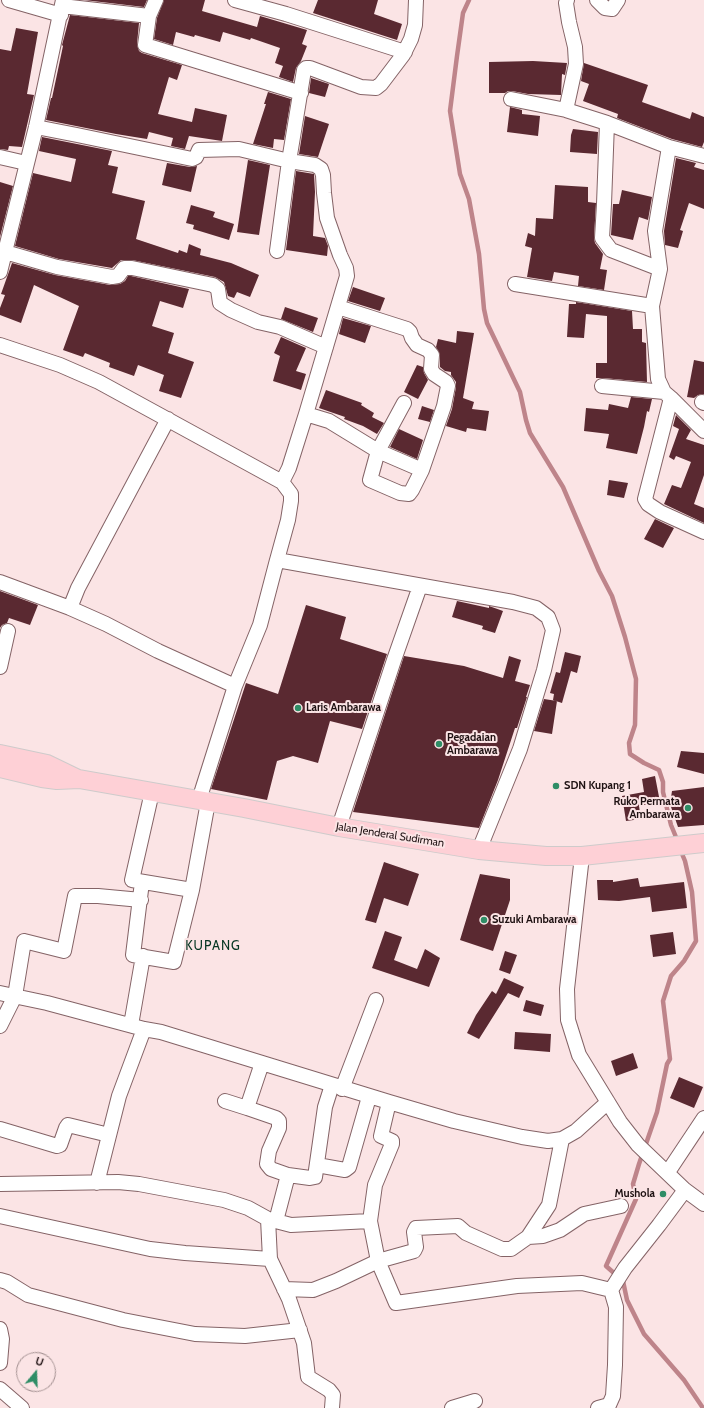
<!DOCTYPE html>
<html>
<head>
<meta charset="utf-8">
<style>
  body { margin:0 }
  #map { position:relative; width:704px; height:1408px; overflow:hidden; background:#fbe4e5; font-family:Cabin,sans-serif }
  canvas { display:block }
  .north { position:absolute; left:16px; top:1352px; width:40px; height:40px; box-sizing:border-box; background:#fbe4e5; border:1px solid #a39091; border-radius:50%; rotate:19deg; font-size:11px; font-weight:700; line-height:16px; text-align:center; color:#1e1112 }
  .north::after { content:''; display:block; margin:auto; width:14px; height:18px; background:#2e8d66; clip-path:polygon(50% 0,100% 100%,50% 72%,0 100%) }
</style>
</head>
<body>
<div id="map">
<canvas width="704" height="1408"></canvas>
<div class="north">U</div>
</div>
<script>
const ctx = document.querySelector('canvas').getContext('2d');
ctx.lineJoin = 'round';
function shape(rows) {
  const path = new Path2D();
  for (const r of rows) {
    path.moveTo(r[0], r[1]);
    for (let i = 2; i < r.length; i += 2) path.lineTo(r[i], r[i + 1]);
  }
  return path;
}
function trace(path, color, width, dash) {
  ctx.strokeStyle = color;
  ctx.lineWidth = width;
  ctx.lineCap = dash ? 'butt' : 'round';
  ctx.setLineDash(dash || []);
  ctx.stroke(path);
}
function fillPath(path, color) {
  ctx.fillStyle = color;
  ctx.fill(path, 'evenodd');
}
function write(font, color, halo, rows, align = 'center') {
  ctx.font = font + ' Cabin,sans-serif';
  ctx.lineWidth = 4;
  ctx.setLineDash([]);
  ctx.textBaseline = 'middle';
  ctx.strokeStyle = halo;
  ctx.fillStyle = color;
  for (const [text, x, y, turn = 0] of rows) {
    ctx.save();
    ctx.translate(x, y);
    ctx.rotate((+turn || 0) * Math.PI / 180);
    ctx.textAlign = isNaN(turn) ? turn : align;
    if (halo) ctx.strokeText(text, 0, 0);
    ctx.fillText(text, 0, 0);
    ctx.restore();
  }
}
trace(shape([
  [469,0,463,13,457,56,450,111,460,174,469,199,479,254,484,309,487,323,520,392,526,420,530,433,563,487,599,571,612,596,625,637,636,679,635,725,629,743,630,754,644,763,659,770,663,782,663,792,671,825,678,842],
  [680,849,685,861,692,892,696,941,684,961,671,976,663,1001,670,1059,667,1064,657,1112,639,1164,633,1184,636,1199,606,1266,623,1281,627,1300,644,1334,684,1380,703,1408]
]), '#be848a', 4.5);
fillPath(shape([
  [84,0,147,0,144,7],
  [164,0,205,0,202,11,257,27,260,16,307,30,302,44,307,46,301,61,296,68,293,82,279,77,283,66,275,63,280,48,251,38,250,40,223,32,220,42,195,35,194,37,176,32,173,45,154,39,157,18],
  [318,0,378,0,374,14,402,24,397,40,313,13],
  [70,15,139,23,137,44,139,51,142,53,182,65,177,80,169,77,158,114,192,122,195,108,227,115,222,141,189,136,185,149,171,146,173,138,149,132,147,139,116,134,46,120,51,98,52,98,63,46,62,45],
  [16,28,38,32,27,94,34,95,22,147,9,146,8,150,0,149,0,49,11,51],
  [533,61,567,63,565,75,562,74,561,95,528,94,512,91,508,91,505,93,489,93,489,62],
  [584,63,648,85,642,102,690,119,692,112,704,117,704,142,702,147,672,139,617,118,618,114,583,101,589,84,581,81],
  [311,78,329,84,325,97,309,93],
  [268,92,291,99,284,140,274,139,273,148,253,144,266,104,264,104],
  [510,107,522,110,522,114,540,116,538,136,507,132],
  [305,116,329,124,318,157,299,154],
  [573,129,598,132,597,154,570,152,571,135],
  [42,137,112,151,108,165,118,167,112,193,145,201,136,239,178,253,179,250,187,253,189,244,201,249,200,255,231,263,259,275,250,297,237,292,234,298,228,296,224,282,215,277,132,260,121,260,112,268,59,259,15,246,33,173,71,182,76,159,39,151],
  [676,158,696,163,694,167,704,170,704,209,689,203,680,230,683,231,678,248,665,245,664,231],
  [248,160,270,165,259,235,237,232],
  [167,163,190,167,197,166,191,192,162,185],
  [296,171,314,174,315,192,313,236,325,238,328,246,327,256,286,250],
  [0,182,13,186,0,237],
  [555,185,588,187,588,202,596,203,594,238,595,243,603,254,600,269,607,270,604,290,578,286,579,276,554,272,552,281,527,277,532,248,525,246,528,233,535,236,536,218,553,219],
  [622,190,652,197,648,220,639,217,633,240,611,235,613,204,619,204],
  [191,205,215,212,213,217,234,224,229,240,193,229,194,225,186,223],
  [12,263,55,275,110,285,120,284,125,281,128,276,131,276,189,289,183,308,160,301,152,326,174,333,168,353,194,362,181,398,159,391,164,375,138,365,134,376,109,367,110,363,85,353,83,357,63,350,79,306,34,285,21,323,0,315,0,308,5,295,1,294],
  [353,287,385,298,380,311,348,301],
  [576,302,632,311,633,329,642,329,642,342,646,343,647,382,603,378,596,378,596,363,607,363,607,316,586,314,584,338,567,337,569,304,576,304],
  [285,307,318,318,313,332,281,319],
  [343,318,371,326,365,343,339,334],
  [457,331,474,333,463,398,474,402,472,409,489,411,486,431,467,428,466,432,446,426,452,409,456,387,456,382,451,375,451,372,445,371,440,367,440,355,436,347,438,339,456,343],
  [281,337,306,348,296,371,306,374,301,390,273,381,280,356,274,353],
  [694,360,704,362,704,394,698,395,694,398,687,397],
  [417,365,423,367,424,373,428,380,418,399,404,392],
  [326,390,362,403,361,405,374,413,372,417,384,423,377,434,363,426,344,419,345,417,319,408],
  [631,397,652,399,649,412,647,411,644,427,637,454,606,448,609,434,584,431,586,408,608,410,609,404,628,408],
  [422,406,434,410,430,422,418,419],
  [676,415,691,430,686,439,704,445,704,475,694,504,704,508,704,523,664,504,672,485,681,488,691,462,676,456,674,460,669,457,679,429,673,426],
  [399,429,423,440,417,459,390,447],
  [609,480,628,483,624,498,607,495],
  [655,519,674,528,663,548,644,539],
  [0,591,38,605,30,625,9,618,7,623,2,625,0,628],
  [457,601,489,608,489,606,503,611,495,633,482,629,483,626,452,617],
  [306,605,346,617,340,639,387,654,362,729,330,721,318,763,293,756,277,761,267,800,211,789,246,683,278,694],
  [565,652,581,656,577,673,571,671,562,703,553,700,554,694,550,693,556,672,560,673],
  [404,656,464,666,503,678,509,656,521,660,515,681,530,685,526,697,527,697,517,728,515,728,498,780,479,828,353,812],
  [544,699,557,701,552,734,534,731],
  [681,751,704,753,704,774,677,767],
  [655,776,660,802,639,806,641,819,626,821,622,796,644,792,642,779],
  [704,787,704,825,678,827,670,804,672,791],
  [384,862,419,874,408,906,384,898,376,923,365,920],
  [480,874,510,879,510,900,493,951,460,940],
  [638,878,640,887,684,882,687,908,652,912,650,897,619,901,598,900,597,880,613,880,613,882],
  [385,931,402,937,394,960,417,969,425,949,440,958,429,987,372,968],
  [673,932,676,954,653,957,650,935],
  [505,951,517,955,510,974,499,970],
  [504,978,524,987,519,998,508,993,479,1039,467,1033,476,1015,492,991,496,994],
  [526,1000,544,1005,541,1016,523,1011],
  [515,1032,551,1034,550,1052,514,1049],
  [633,1053,638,1068,616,1076,611,1061],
  [679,1077,703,1087,694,1108,670,1098]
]), '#5a2931');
const minor = shape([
  [9,0,61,15],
  [156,0,149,16,145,45,301,93],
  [235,0,286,14,405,52],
  [597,0,605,8,612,9,618,0],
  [62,6,149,16],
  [511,99,566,110,607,123,669,147,704,156],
  [566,110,576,64,575,47,569,22,566,3,567,0],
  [607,123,604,204,602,238,611,250,660,269],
  [36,127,77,135,192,159,196,157,199,150,239,149,289,161,315,165,321,169,323,175,324,193,327,218,340,255,346,268,347,276,306,414,289,468,282,482],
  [669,147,655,231,660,269,652,306,658,379,664,392,671,398,645,499,648,504,660,512,704,532],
  [0,157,26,163],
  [277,251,289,161,304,70,306,68,310,68,361,87,376,88,381,84,403,55,411,39,415,25,416,0],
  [5,252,57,267,112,277,118,276,124,268,132,268,213,285,218,289,220,303,231,310,258,322,280,327,326,347],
  [0,272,36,127,63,0],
  [515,284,652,306],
  [0,345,60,365,99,382,282,482,291,494,291,501,288,520,277,560],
  [602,386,664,392],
  [671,398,704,431],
  [702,402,704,403],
  [404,403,378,451,370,480,400,493,409,494,412,490,422,470],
  [306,414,329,421,378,451,422,470,444,406,448,386,446,382,434,374,431,369,432,355,428,350,417,345,412,338,410,332,407,329,338,307],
  [168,419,78,588,70,608,106,624,158,651,235,686],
  [0,582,70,608],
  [0,667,8,631],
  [152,792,132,880,192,890],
  [199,800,235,686,260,625,277,560,513,602,536,608,548,617,553,630,544,670,520,749,479,850],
  [339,827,394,660,420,586],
  [582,856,567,989,568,1020,579,1055,620,1122,638,1145,685,1190,704,1204],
  [142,882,133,955,174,962,192,890,208,802],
  [0,993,47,1003,144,1029,161,1032,389,1102,454,1121,522,1137,548,1141,562,1139,576,1131,608,1102],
  [131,1025,143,956],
  [0,1026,15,996,24,941,64,951,75,896,98,896,141,900],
  [262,1063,247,1108,276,1118,279,1121,279,1128,269,1151,267,1164,271,1169,288,1175],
  [342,1089,376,1000],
  [225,1101,247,1108],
  [389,1102,381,1136,392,1141,392,1144,375,1185,370,1221,378,1261,396,1303,517,1286,582,1283,611,1290],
  [0,1129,57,1146,60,1145,66,1128,68,1125,109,1135],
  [317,1165,345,1170,349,1167,369,1097],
  [668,1172,704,1118],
  [97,1183,119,1096,144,1029],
  [0,1184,118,1182,139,1184,224,1200,248,1208,268,1219,291,1225,370,1221],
  [0,1216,150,1249,185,1253,270,1259],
  [268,1219,270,1259,289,1299,304,1343,308,1377,329,1390,333,1395,332,1408],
  [276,1221,288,1175,310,1178,315,1177,325,1107,332,1085],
  [528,1237,549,1205,562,1139],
  [0,1280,7,1282,28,1295,123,1320,195,1334,245,1336,300,1330],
  [284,1289,313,1290,336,1281,378,1261,414,1251,416,1247,414,1232,416,1228,458,1226,466,1233,502,1249,511,1249,528,1237,543,1236,560,1230,584,1214,621,1206],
  [611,1290,625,1268,659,1225,685,1190],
  [0,1329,2,1339,0,1363],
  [0,1389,22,1408],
  [452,1408,475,1401],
  [598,1408,609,1405,613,1396,615,1365,616,1307,611,1290]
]);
const major = shape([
  [0,754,47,764,78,779],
  [0,768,42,778,57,780,79,779,244,808,339,827,479,850,546,856,582,856,704,843]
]);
trace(minor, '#846366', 16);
trace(major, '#cecbcb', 20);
trace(minor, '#fff', 14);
trace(major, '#fed0d6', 18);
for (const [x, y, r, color] of [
  [298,708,4,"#2e8d66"],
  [439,744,4,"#2e8d66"],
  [556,786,4,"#2e8d66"],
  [688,808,4,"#2e8d66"],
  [484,920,4,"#2e8d66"],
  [663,1194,4,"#2e8d66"]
]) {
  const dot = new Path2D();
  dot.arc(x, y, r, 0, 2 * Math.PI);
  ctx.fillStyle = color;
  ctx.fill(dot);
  trace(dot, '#fbe4e5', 1.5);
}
write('bold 11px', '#1e1112', '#fbe4e5', [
  ["Laris Ambarawa",306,708],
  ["Pegadaian",447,738],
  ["Ambarawa",447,751],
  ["SDN Kupang 1",564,786],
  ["Ruko Permata",680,802,"right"],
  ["Ambarawa",680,815,"right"],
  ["Suzuki Ambarawa",492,920],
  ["Mushola",655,1194,"right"]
], 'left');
write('11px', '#1e1112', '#fbe4e5', [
  ["Jalan Jenderal Sudirman",390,835,9]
]);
ctx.letterSpacing = '1px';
write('13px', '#063623', '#fbe4e5', [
  ["KUPANG",213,946]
]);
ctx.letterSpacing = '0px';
</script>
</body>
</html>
